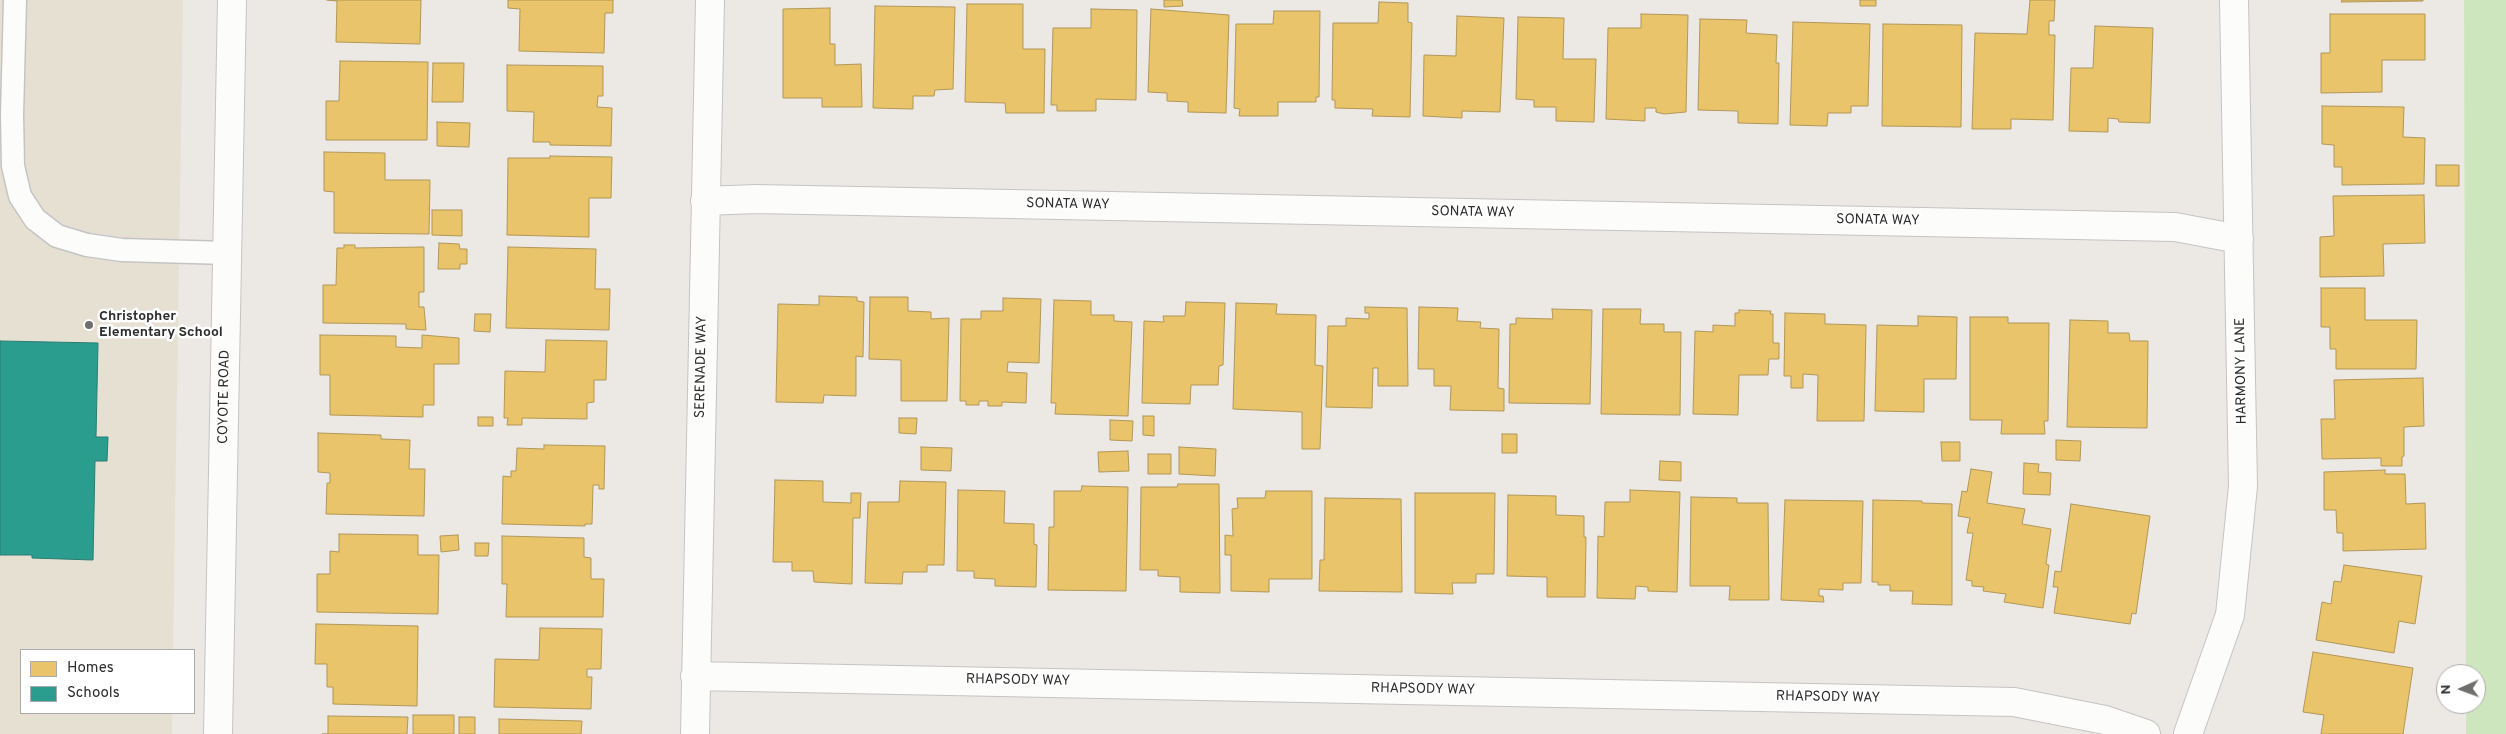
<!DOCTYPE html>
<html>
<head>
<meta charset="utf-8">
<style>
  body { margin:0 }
  #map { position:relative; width:2506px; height:734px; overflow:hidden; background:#ece8e4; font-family:Overpass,sans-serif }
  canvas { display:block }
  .legend { position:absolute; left:20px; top:649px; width:175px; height:65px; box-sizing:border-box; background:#fff; border:1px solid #ababab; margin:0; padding:6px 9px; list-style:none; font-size:15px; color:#2e2e2e }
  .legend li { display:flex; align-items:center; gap:10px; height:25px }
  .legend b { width:25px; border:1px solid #ababab }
  .north { position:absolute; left:2436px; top:664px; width:50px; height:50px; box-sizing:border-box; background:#fff; border:1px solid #ababab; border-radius:50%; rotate:268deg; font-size:14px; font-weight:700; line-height:20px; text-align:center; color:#2e2e2e }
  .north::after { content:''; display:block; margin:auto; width:18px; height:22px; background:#706f6e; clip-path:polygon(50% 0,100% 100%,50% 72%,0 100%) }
</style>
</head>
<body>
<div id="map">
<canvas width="2506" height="734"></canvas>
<ul class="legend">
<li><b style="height:14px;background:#e9c46a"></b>Homes</li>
<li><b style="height:14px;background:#2a9d8f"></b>Schools</li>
</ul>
<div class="north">N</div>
</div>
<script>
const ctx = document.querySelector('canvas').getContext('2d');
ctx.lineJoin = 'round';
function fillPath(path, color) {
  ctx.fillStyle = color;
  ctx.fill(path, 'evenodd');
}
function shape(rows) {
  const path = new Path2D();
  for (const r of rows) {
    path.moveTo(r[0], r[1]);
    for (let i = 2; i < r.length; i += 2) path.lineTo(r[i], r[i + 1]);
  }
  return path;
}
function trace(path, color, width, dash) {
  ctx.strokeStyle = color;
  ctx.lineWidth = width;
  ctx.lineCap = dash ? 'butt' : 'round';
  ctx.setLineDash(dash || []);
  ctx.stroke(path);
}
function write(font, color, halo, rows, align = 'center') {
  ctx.font = font + ' Overpass,sans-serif';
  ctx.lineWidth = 5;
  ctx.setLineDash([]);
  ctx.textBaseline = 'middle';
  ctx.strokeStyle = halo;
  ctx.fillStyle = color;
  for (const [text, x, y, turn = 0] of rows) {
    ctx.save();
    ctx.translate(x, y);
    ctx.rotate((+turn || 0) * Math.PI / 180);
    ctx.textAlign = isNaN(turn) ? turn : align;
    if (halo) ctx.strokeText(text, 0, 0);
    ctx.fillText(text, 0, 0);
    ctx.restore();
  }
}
fillPath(shape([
  [0,0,183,0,173,650,21,650,21,713,172,713,172,734,0,734]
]), '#e6e0d3');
fillPath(shape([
  [2464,0,2506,0,2506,734,2466,734,2466,704,2476,704,2476,674,2466,674]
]), '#cee6be');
const homes = shape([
  [327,0,421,0,420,44,336,42,337,1,327,0],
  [508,0,613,0,613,13,605,13,604,53,519,51,520,9,508,8,508,0],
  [1164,0,1182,0,1183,6,1164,7,1164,0],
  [1860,0,1876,0,1876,6,1860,6,1860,0],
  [2030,0,2055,0,2054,21,2049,21,2049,35,2055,35,2053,120,2011,119,2011,129,1972,129,1975,33,2027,34,2030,0],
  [2342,0,2423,0,2423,1,2341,2,2342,0],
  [1379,2,1408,3,1408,22,1412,23,1410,117,1372,116,1373,109,1335,108,1335,100,1332,100,1333,23,1378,23,1379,2],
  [967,4,1023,4,1023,49,1045,49,1044,113,1006,113,1005,103,965,102,967,4],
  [875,6,955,7,953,89,935,90,934,96,913,96,913,109,873,108,875,6],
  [830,8,830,44,835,44,835,65,861,64,862,107,822,107,822,98,783,98,783,9,830,8],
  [1091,9,1137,10,1136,100,1096,99,1096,111,1057,111,1057,105,1051,105,1053,28,1091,28,1091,9],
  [1151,9,1229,15,1226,113,1188,112,1188,102,1167,101,1167,93,1148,92,1151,9],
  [1274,11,1320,11,1319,97,1316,97,1316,102,1278,102,1278,116,1239,116,1240,109,1234,108,1236,24,1273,24,1274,11],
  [1641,14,1688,15,1686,112,1664,114,1656,112,1656,108,1645,108,1645,121,1606,119,1608,28,1641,28,1641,14],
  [2330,14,2425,14,2425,60,2382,60,2382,92,2321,93,2321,53,2330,53,2330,14],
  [1457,16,1504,18,1500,112,1462,111,1462,118,1423,116,1424,55,1456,56,1457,16],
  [1518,17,1564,18,1563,59,1596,59,1594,122,1556,121,1556,107,1534,107,1534,100,1516,99,1518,17],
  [1700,19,1747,20,1746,33,1777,35,1776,63,1779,63,1778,124,1738,123,1738,111,1698,110,1700,19],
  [1793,22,1870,24,1868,106,1851,106,1851,113,1828,113,1827,126,1790,125,1793,22],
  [1883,24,1962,25,1961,127,1882,126,1883,24],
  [2095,26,2153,28,2150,123,2119,122,2118,119,2108,118,2108,132,2069,131,2071,68,2093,68,2095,26],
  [340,61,428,62,427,140,326,140,326,101,339,101,340,61],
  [433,63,464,63,463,102,432,102,433,63],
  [507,65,603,66,603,96,598,96,597,107,612,108,611,146,550,145,550,142,533,142,534,112,507,111,507,65],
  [2322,106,2404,107,2403,137,2425,138,2424,184,2342,185,2342,167,2334,167,2334,145,2322,144,2322,106],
  [437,122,470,123,469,147,437,146,437,122],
  [324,152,385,153,385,180,430,180,429,234,334,233,334,192,324,191,324,152],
  [550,156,612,157,611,198,589,198,589,237,507,235,508,158,550,158,550,156],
  [2436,165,2459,165,2459,186,2436,186,2436,165],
  [2424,195,2425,243,2383,244,2384,276,2320,277,2320,237,2334,236,2333,196,2424,195],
  [432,210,462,210,462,236,432,235,432,210],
  [439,243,459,244,460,249,467,249,467,264,460,264,460,269,438,269,439,243],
  [344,245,355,245,355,248,424,247,424,292,419,292,419,307,424,307,426,330,406,329,406,324,323,323,323,285,336,285,337,248,344,248,344,245],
  [508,247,596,249,595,289,610,289,609,330,506,328,508,247],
  [2321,288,2365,288,2365,320,2417,320,2416,369,2336,369,2336,349,2330,349,2330,327,2321,327,2321,288],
  [819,296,857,297,857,301,864,302,863,357,856,356,856,396,824,395,823,403,776,402,778,304,819,305,819,296],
  [870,297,908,297,908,311,931,312,931,319,949,318,947,401,901,401,901,360,869,359,870,297],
  [1003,298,1041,299,1039,363,1008,362,1007,372,1027,373,1026,403,1002,402,1002,406,988,406,988,401,979,401,979,405,966,405,966,401,960,401,961,319,981,319,981,311,1003,311,1003,298],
  [1054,300,1091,301,1091,315,1114,315,1114,321,1132,322,1128,416,1055,414,1056,403,1051,403,1054,300],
  [1186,302,1225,303,1223,365,1219,366,1218,385,1191,385,1190,404,1142,403,1144,321,1164,322,1163,316,1185,316,1186,302],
  [1236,303,1277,304,1276,314,1316,315,1315,365,1323,366,1320,449,1302,449,1302,412,1233,409,1236,303],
  [1365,307,1407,308,1408,386,1378,386,1378,368,1373,368,1372,408,1326,407,1328,326,1346,326,1346,318,1369,319,1369,313,1365,313,1365,307],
  [1419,307,1458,308,1457,321,1481,322,1480,328,1499,329,1498,388,1504,389,1504,411,1450,410,1451,386,1434,386,1434,369,1418,369,1419,307],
  [1552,309,1592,310,1590,404,1509,403,1510,324,1516,324,1516,318,1553,319,1552,309],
  [1603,309,1641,309,1640,324,1664,324,1664,332,1681,332,1680,415,1601,414,1603,309],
  [1739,310,1771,311,1770,314,1773,314,1773,343,1779,343,1779,359,1769,359,1768,375,1739,375,1738,415,1693,414,1695,331,1713,332,1713,325,1735,326,1735,313,1739,313,1739,310],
  [1785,313,1825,314,1825,324,1866,325,1864,421,1817,421,1818,375,1803,374,1803,388,1791,388,1791,376,1784,376,1785,313],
  [475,314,491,314,490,332,474,331,475,314],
  [1918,316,1957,317,1956,379,1924,379,1924,412,1875,411,1877,325,1918,326,1918,316],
  [1970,317,2008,317,2008,323,2049,323,2048,421,2044,421,2045,434,2001,434,2002,420,1970,420,1970,317],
  [2070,320,2108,321,2108,333,2129,333,2130,341,2148,341,2147,428,2067,427,2070,320],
  [320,335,396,336,396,347,422,348,422,335,459,338,459,364,434,364,434,405,423,405,423,417,330,415,330,375,320,375,320,335],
  [546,340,607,341,606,380,594,380,594,402,587,403,587,419,522,418,522,425,507,425,508,418,504,418,505,371,545,372,546,340],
  [2423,378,2424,426,2404,427,2404,456,2402,457,2402,466,2381,466,2381,458,2322,459,2321,419,2335,419,2334,380,2423,378],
  [1143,416,1154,416,1154,436,1143,435,1143,416],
  [478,417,493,417,493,426,478,426,478,417],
  [899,418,917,418,916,434,899,433,899,418],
  [1110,420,1133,421,1132,441,1110,440,1110,420],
  [318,433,381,435,381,439,410,440,409,469,425,469,424,516,326,514,327,483,330,483,330,473,318,472,318,433],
  [1502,434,1517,434,1517,453,1502,453,1502,434],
  [2056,440,2081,441,2080,461,2056,460,2056,440],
  [1941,442,1960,442,1960,461,1942,461,1941,442],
  [544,445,605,446,604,489,599,489,599,485,593,485,592,524,585,524,585,526,502,524,503,476,511,477,511,471,516,471,517,448,544,449,544,445],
  [921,447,952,448,951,471,921,470,921,447],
  [1179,447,1216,449,1215,476,1179,474,1179,447],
  [1128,451,1129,471,1099,472,1098,452,1128,451],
  [1148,454,1171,454,1171,474,1148,474,1148,454],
  [1660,461,1681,462,1681,481,1659,480,1660,461],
  [2024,463,2039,464,2038,472,2051,473,2050,495,2023,494,2024,463],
  [1971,469,1992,472,1987,503,2025,509,2022,524,2051,529,2046,564,2049,565,2043,608,2004,602,2006,594,1983,591,1984,587,1972,586,1972,581,1966,580,1973,533,1967,533,1970,518,1958,516,1962,491,1967,492,1971,469],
  [2385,470,2385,474,2405,474,2406,504,2425,503,2426,549,2343,551,2343,533,2337,533,2336,510,2324,510,2324,472,2385,470],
  [775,480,823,481,823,502,851,503,851,493,861,493,860,518,853,518,852,584,814,582,813,571,792,571,792,562,773,562,775,480],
  [900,481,946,482,944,565,927,565,927,572,903,572,902,584,865,583,868,502,899,502,900,481],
  [1178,484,1219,484,1220,593,1180,592,1180,577,1158,576,1158,570,1140,570,1141,487,1177,487,1178,484],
  [1082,486,1128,487,1126,591,1048,590,1049,527,1054,527,1054,491,1081,491,1082,486],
  [958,490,1005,491,1004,523,1034,524,1034,544,1037,545,1036,587,995,586,995,579,974,578,974,571,957,571,958,490],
  [1630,490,1680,492,1677,592,1648,591,1648,587,1636,586,1635,599,1597,598,1598,536,1604,537,1605,502,1630,502,1630,490],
  [1266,491,1312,491,1312,579,1269,579,1269,592,1231,591,1231,555,1225,555,1225,535,1233,536,1232,509,1238,508,1237,498,1265,498,1266,491],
  [1415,493,1495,493,1494,574,1476,574,1476,583,1452,583,1453,594,1415,593,1415,493],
  [1508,495,1556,496,1556,515,1584,516,1584,537,1586,537,1585,597,1547,597,1547,577,1507,576,1508,495],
  [1691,497,1737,498,1737,503,1768,503,1769,600,1729,600,1730,586,1690,586,1691,497],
  [1325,498,1401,499,1402,592,1319,591,1320,560,1324,560,1325,498],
  [1785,500,1863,501,1861,583,1843,583,1843,590,1819,589,1819,596,1823,596,1824,602,1781,600,1785,500],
  [1873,500,1922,501,1922,503,1952,504,1952,605,1912,604,1913,591,1890,591,1890,585,1878,585,1878,582,1872,582,1873,500],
  [2071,504,2150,516,2136,614,2132,613,2130,624,2054,613,2058,587,2053,587,2055,571,2061,572,2071,504],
  [339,534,418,535,418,555,439,555,438,614,317,612,317,574,330,574,330,551,339,552,339,534],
  [458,535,459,550,441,552,440,536,458,535],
  [502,536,584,538,584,557,591,558,591,579,604,579,603,617,506,617,507,584,502,584,502,536],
  [475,543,489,543,488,556,475,556,475,543],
  [2344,565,2422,576,2415,624,2399,621,2394,653,2316,640,2322,602,2331,604,2334,581,2341,582,2344,565],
  [316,624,418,626,417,706,333,704,333,687,327,687,327,664,315,664,316,624],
  [540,628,602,629,601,669,587,669,587,677,592,677,591,709,494,707,495,659,539,660,540,628],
  [2313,652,2413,668,2403,734,2321,734,2324,715,2303,712,2313,652],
  [413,715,454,715,454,734,413,734,413,715],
  [328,716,408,717,407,734,322,734,328,734,328,716],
  [459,717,475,717,475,734,459,734,459,717],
  [499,719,582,721,581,734,499,734,499,719]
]);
fillPath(homes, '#e9c46a');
trace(homes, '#b19758', 1);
const schools = shape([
  [0,341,98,343,96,437,108,437,107,461,95,461,93,560,32,558,32,555,0,555,0,341]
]);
fillPath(schools, '#2a9d8f');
trace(schools, '#2b7c72', 1);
const lane = shape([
  [15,0,12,115,13,166,20,196,35,219,57,236,87,245,122,250,227,253]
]);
const street = shape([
  [705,201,756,199,2175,227,2239,239],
  [695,676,2014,702,2105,720,2146,734],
  [695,734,710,0],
  [2188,734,2230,615,2243,486,2234,0]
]);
const secondary = shape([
  [218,734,232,0]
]);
trace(lane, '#c5c4c5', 25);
trace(street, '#c5c4c5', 30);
trace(secondary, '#c5c4c5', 30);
trace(lane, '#fcfcfb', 22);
trace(street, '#fcfcfb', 28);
trace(secondary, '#fcfcfb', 28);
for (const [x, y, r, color] of [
  [89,325,5,"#706f6e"]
]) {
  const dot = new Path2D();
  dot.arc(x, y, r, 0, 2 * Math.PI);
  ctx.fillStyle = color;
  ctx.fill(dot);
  trace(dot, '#fff', 2);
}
write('14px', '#2e2e2e', '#fff', [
  ["SONATA WAY",1068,205,1],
  ["SONATA WAY",1473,213,1],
  ["SONATA WAY",1878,221,1],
  ["SERENADE WAY",702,367,-89],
  ["HARMONY LANE",2242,371,-91],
  ["COYOTE ROAD",225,397,-89],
  ["RHAPSODY WAY",1018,681,1],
  ["RHAPSODY WAY",1423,690,1],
  ["RHAPSODY WAY",1828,698,1]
]);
write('bold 14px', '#2e2e2e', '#fff', [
  ["Christopher",99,317],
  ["Elementary School",99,333]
], 'left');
</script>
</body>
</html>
